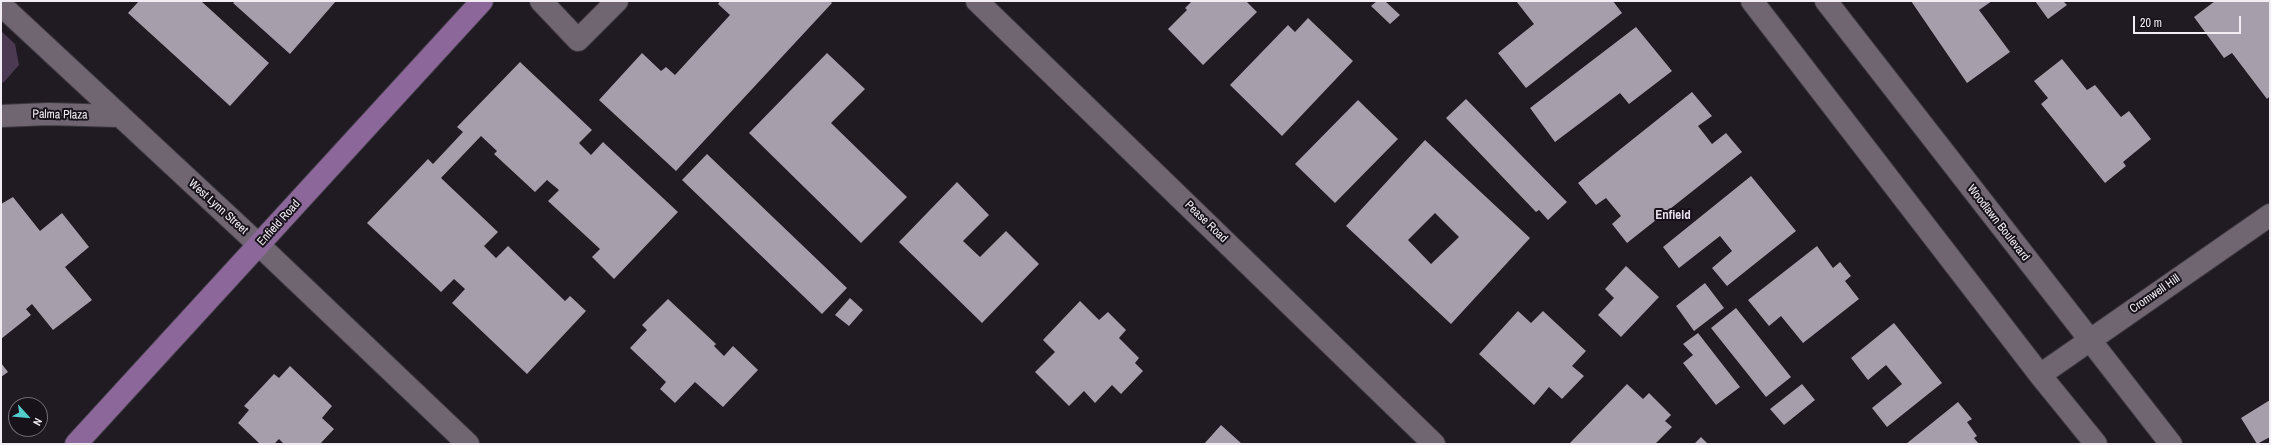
<!DOCTYPE html>
<html>
<head>
<meta charset="utf-8">
<style>
  body { margin:0 }
  #map { position:relative; width:2271px; height:445px; overflow:hidden; background:#201a23; font-family:"Archivo Narrow",sans-serif }
  canvas { display:block }
  .frame { position:absolute; inset:0; border:2px solid #f2edf4; pointer-events:none }
  .north { position:absolute; left:8px; top:397px; width:40px; height:40px; box-sizing:border-box; background:#17111a; border:1px solid #6f6971; border-radius:50%; rotate:117deg; font-size:11px; font-weight:700; line-height:16px; text-align:center; color:#f2edf4 }
  .north::after { content:''; display:block; margin:auto; width:14px; height:18px; background:#52cdcc; clip-path:polygon(50% 0,100% 100%,50% 72%,0 100%) }
  .scale { position:absolute; left:2133px; top:16px; width:108px; height:18px; box-sizing:border-box; border:2px solid #f2edf4; border-top:0; padding-left:5px; font-size:12px; line-height:14px; white-space:nowrap; color:#f2edf4; -webkit-text-stroke:3px #17111a; paint-order:stroke }
</style>
</head>
<body>
<div id="map">
<canvas width="2271" height="445"></canvas>
<div class="frame"></div>
<div class="north">N</div>
<div class="scale">20 m</div>
</div>
<script>
const ctx = document.querySelector('canvas').getContext('2d');
ctx.lineJoin = 'round';
function fillPath(path, color) {
  ctx.fillStyle = color;
  ctx.fill(path, 'evenodd');
}
function shape(rows) {
  const path = new Path2D();
  for (const r of rows) {
    path.moveTo(r[0], r[1]);
    for (let i = 2; i < r.length; i += 2) path.lineTo(r[i], r[i + 1]);
  }
  return path;
}
function trace(path, color, width, dash) {
  ctx.strokeStyle = color;
  ctx.lineWidth = width;
  ctx.lineCap = dash ? 'butt' : 'round';
  ctx.setLineDash(dash || []);
  ctx.stroke(path);
}
function write(font, color, halo, rows, align = 'center') {
  ctx.font = font + ' "Archivo Narrow",sans-serif';
  ctx.lineWidth = 4;
  ctx.setLineDash([]);
  ctx.textBaseline = 'middle';
  ctx.strokeStyle = halo;
  ctx.fillStyle = color;
  for (const [text, x, y, turn = 0] of rows) {
    ctx.save();
    ctx.translate(x, y);
    ctx.rotate((+turn || 0) * Math.PI / 180);
    ctx.textAlign = isNaN(turn) ? turn : align;
    if (halo) ctx.strokeText(text, 0, 0);
    ctx.fillText(text, 0, 0);
    ctx.restore();
  }
}
fillPath(shape([
  [1,31,15,44,19,65,4,82,1,83]
]), '#4b3a52');
fillPath(shape([
  [139,1,201,1,269,63,230,106,128,13],
  [235,1,336,1,290,54,233,3],
  [720,1,830,1,832,3,676,171,599,100,642,53,661,71,666,67,675,75,730,15,718,4],
  [1192,1,1246,1,1257,12,1203,65,1168,29,1187,10,1185,8],
  [1377,1,1385,1,1400,15,1390,24,1371,6],
  [1516,1,1613,1,1622,13,1526,88,1498,53,1534,24],
  [1911,1,1992,1,1979,10,2010,52,1967,83],
  [2035,1,2063,1,2067,5,2048,19],
  [2215,1,2270,1,2270,96,2267,99,2232,53,2224,58,2194,17],
  [1308,18,1353,61,1282,136,1230,85,1288,25,1295,32],
  [1636,27,1672,71,1629,104,1620,93,1555,142,1530,108],
  [827,53,865,89,831,123,907,197,861,243,749,133],
  [2062,59,2087,90,2095,85,2121,117,2129,111,2151,139,2123,162,2126,166,2105,183,2041,104,2048,98,2034,81],
  [520,62,592,130,579,143,591,155,603,142,678,212,614,279,592,257,600,249,548,201,559,190,547,180,535,192,494,154,497,151,481,136,441,178,498,232,484,246,496,258,508,246,565,301,570,296,586,311,527,374,452,303,465,289,454,279,441,292,367,223,428,159,433,164,463,132,457,127],
  [1692,92,1712,116,1698,126,1712,144,1726,133,1742,152,1627,243,1612,224,1621,216,1606,198,1596,205,1578,183],
  [1466,99,1567,202,1548,220,1539,210,1536,212,1446,118],
  [1358,100,1398,139,1335,203,1295,164],
  [1425,140,1530,238,1451,324,1346,226],
  [1435,213,1459,237,1431,264,1408,240],
  [707,154,847,288,822,314,682,180],
  [1751,176,1796,231,1727,286,1712,268,1732,251,1720,236,1679,268,1663,247],
  [957,182,989,215,963,241,980,257,1006,231,1039,264,982,323,899,242],
  [13,197,40,231,62,213,89,247,65,267,92,300,53,330,32,304,26,309,31,315,1,339,1,204],
  [1817,246,1833,268,1840,262,1851,276,1845,281,1859,299,1803,343,1781,316,1769,326,1748,300],
  [1626,266,1659,297,1621,337,1598,315,1614,298,1605,289],
  [1705,283,1724,308,1694,331,1676,306],
  [850,298,863,310,849,326,835,315],
  [668,299,716,344,714,346,724,356,733,346,758,370,723,407,695,382,675,403,660,389,666,382,630,348,647,330,642,325],
  [1080,301,1099,320,1108,312,1126,330,1119,338,1139,358,1135,363,1143,371,1121,394,1112,385,1095,403,1084,391,1069,406,1035,372,1055,352,1043,340],
  [1736,308,1791,377,1766,397,1711,328],
  [1518,311,1531,323,1543,311,1586,351,1572,366,1584,376,1562,399,1549,387,1534,405,1479,354],
  [1894,323,1942,383,1887,427,1872,408,1902,384,1886,365,1868,380,1851,358],
  [1698,333,1740,387,1716,405,1683,363,1693,355,1683,344],
  [1,363,8,372,1,377],
  [290,366,332,406,322,418,334,429,320,444,284,444,279,439,274,444,260,444,238,423,249,410,244,406,274,374,279,378],
  [1627,384,1643,399,1649,393,1671,415,1665,421,1672,427,1655,444,1569,444],
  [1802,384,1815,400,1784,425,1770,409],
  [2270,400,2270,437,2257,444,2241,418],
  [1958,402,1972,419,1967,422,1977,436,1974,438,1979,444,1906,444],
  [1221,425,1242,444,1204,444],
  [1701,437,1708,444,1694,444]
]), '#a69eaa');
const minor = shape([
  [541,1,578,40,617,1],
  [977,1,1434,444],
  [1752,1,2040,375,2096,444],
  [1826,1,2171,444],
  [1,5,259,245,468,444],
  [1,116,48,114,119,116],
  [2040,375,2270,215]
]);
const major = shape([
  [76,444,482,1]
]);
trace(minor, '#3d383f', 24);
trace(major, '#3d383f', 24);
trace(minor, '#6f6672', 22);
trace(major, '#8b679a', 22);
write('12px', '#f2edf4', '#17111a', [
  ["Palma Plaza",60,115,1],
  ["West Lynn Street",218,207,42],
  ["Pease Road",1206,222,44],
  ["Enfield Road",279,223,-48],
  ["Woodlawn Boulevard",1998,223,52],
  ["Cromwell Hill",2155,294,-35]
]);
write('bold 13px', '#e7ddeb', '#17111a', [
  ["Enfield",1673,216]
]);
</script>
</body>
</html>
